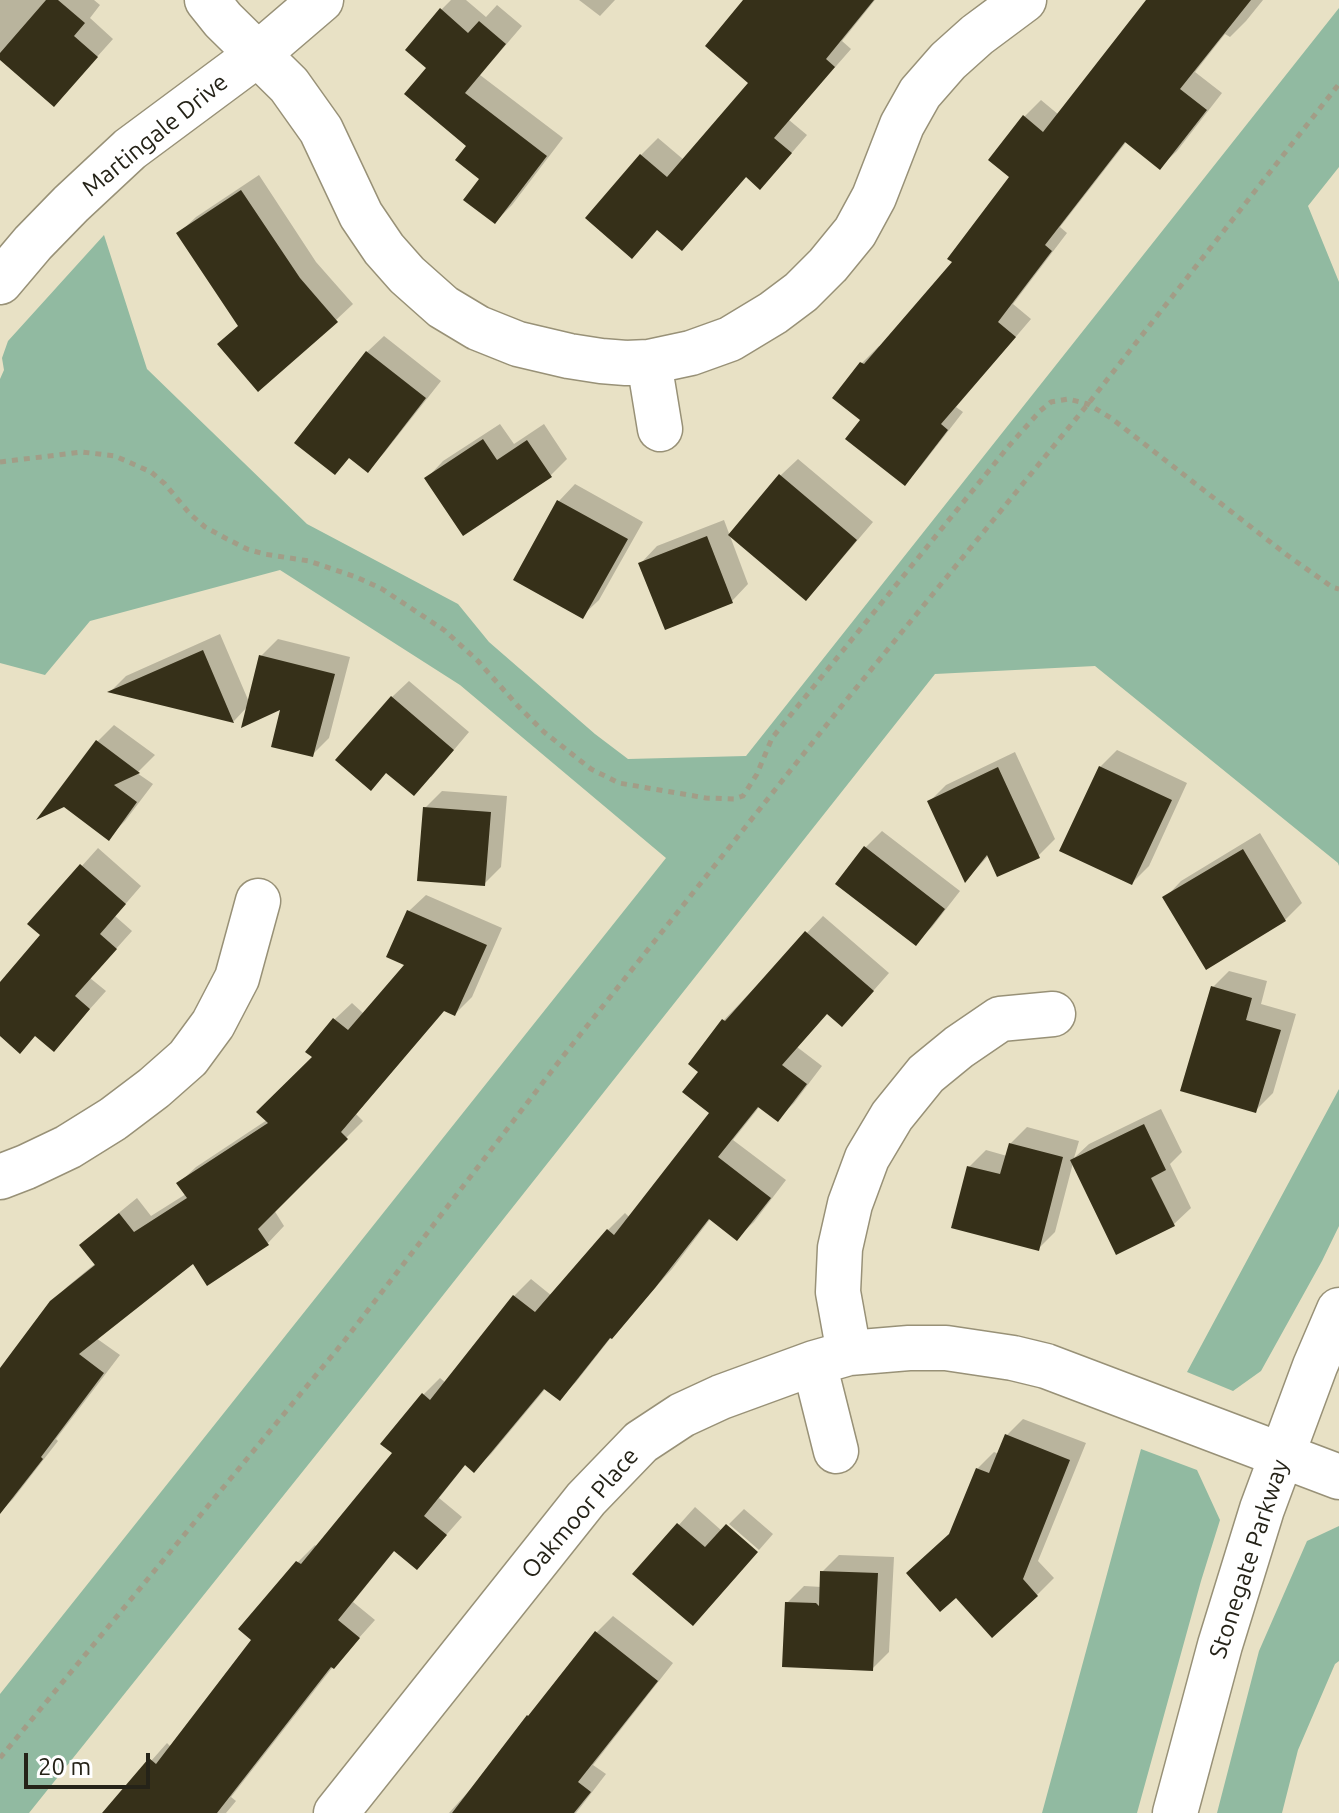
<!DOCTYPE html>
<html>
<head>
<meta charset="utf-8">
<style>
  body { margin:0 }
  #map { position:relative; width:1339px; height:1813px; overflow:hidden; background:#e8e1c5; font-family:Ubuntu,sans-serif }
  canvas { display:block }
  .scale { position:absolute; left:24px; top:1753px; width:126px; height:36px; box-sizing:border-box; border:4px solid #252318; border-top:0; padding-left:10px; font-size:24px; line-height:28px; white-space:nowrap; color:#252318; -webkit-text-stroke:6px #fff; paint-order:stroke }
</style>
</head>
<body>
<div id="map">
<canvas width="1339" height="1813"></canvas>
<div class="scale">20 m</div>
</div>
<script>
const ctx = document.querySelector('canvas').getContext('2d');
ctx.lineJoin = 'round';
function fillPath(path, color) {
  ctx.fillStyle = color;
  ctx.fill(path, 'evenodd');
}
function shape(rows) {
  const path = new Path2D();
  for (const r of rows) {
    path.moveTo(r[0], r[1]);
    for (let i = 2; i < r.length; i += 2) path.lineTo(r[i], r[i + 1]);
  }
  return path;
}
function trace(path, color, width, dash) {
  ctx.strokeStyle = color;
  ctx.lineWidth = width;
  ctx.lineCap = dash ? 'butt' : 'round';
  ctx.setLineDash(dash || []);
  ctx.stroke(path);
}
function write(font, color, halo, rows, align = 'center') {
  ctx.font = font + ' Ubuntu,sans-serif';
  ctx.lineWidth = 8;
  ctx.setLineDash([]);
  ctx.textBaseline = 'middle';
  ctx.strokeStyle = halo;
  ctx.fillStyle = color;
  for (const [text, x, y, turn = 0] of rows) {
    ctx.save();
    ctx.translate(x, y);
    ctx.rotate((+turn || 0) * Math.PI / 180);
    ctx.textAlign = isNaN(turn) ? turn : align;
    if (halo) ctx.strokeText(text, 0, 0);
    ctx.fillText(text, 0, 0);
    ctx.restore();
  }
}
fillPath(shape([
  [1339,8,1339,167,1308,206,1339,282,1339,866,1338,863,1095,666,935,674,364,1395,29,1813,0,1813,0,1694,666,858,460,685,280,570,90,621,45,675,0,663,0,379,4,370,2,358,8,341,104,235,147,369,307,524,458,604,489,642,595,734,628,759,746,756],
  [1339,1089,1339,1226,1322,1261,1261,1371,1233,1391,1187,1372],
  [1141,1449,1197,1470,1220,1520,1201,1581,1137,1813,1042,1813],
  [1339,1526,1339,1661,1335,1664,1298,1750,1282,1813,1217,1813,1259,1651,1307,1541]
]), '#91baa1');
fillPath(shape([
  [0,0,94,0,100,5,90,18,113,39,70,87,0,57],
  [451,0,466,0,486,17,497,5,522,26,480,75,563,138,512,205,495,222,482,179,468,146,429,67,441,10],
  [579,0,615,0,600,16],
  [746,0,875,0,842,41,851,49,789,120,807,135,777,170,747,176,682,249,658,228,588,217,641,155,658,138,684,160,751,82],
  [1149,0,1263,0,1246,21,1230,37,1225,34,1195,72,1222,93,1177,151,1160,167,1127,141,1060,227,1067,233,1013,304,1031,319,956,407,963,412,921,466,905,483,863,420,862,363,879,346,881,348,955,262,1012,177,1024,117,1041,100,1059,115],
  [259,175,316,262,353,304,336,320,179,233,196,217],
  [384,336,441,381,384,453,368,470,367,352],
  [500,424,514,444,544,424,567,459,550,476,427,478,443,461],
  [798,459,873,522,822,582,806,599,730,535,781,475],
  [575,484,643,522,599,600,582,616,559,501],
  [724,520,748,584,732,601,641,563,657,546],
  [220,634,249,702,261,656,278,639,350,657,329,738,312,755,283,706,248,706,234,721,111,691,126,676],
  [409,681,469,732,431,777,392,697],
  [114,725,155,755,137,773,153,784,125,821,108,838,97,742],
  [1117,750,1187,783,1149,866,1132,883,1100,767],
  [1015,752,1055,839,1038,856,989,855,966,880,929,802,946,785],
  [442,791,507,796,501,867,484,884,425,808],
  [882,831,960,891,932,927,915,943,838,883,866,847],
  [1260,833,1302,903,1285,920,1165,898,1181,881],
  [98,848,141,886,115,916,132,931,90,978,106,991,54,1049,36,1034,0,1034,0,985,43,935,30,924],
  [426,895,502,928,472,997,455,1014,445,1010,356,1114,363,1121,274,1210,284,1226,268,1243,193,1261,96,1338,120,1355,56,1439,58,1441,13,1499,0,1512,0,1388,50,1304,68,1286,96,1263,82,1245,99,1229,137,1198,151,1216,186,1194,179,1183,196,1167,267,1120,315,1057,308,1051,335,1019,352,1003,364,1014,407,964,409,911],
  [823,916,889,973,859,1007,828,1012,797,1047,822,1066,794,1103,778,1119,760,1106,733,1140,786,1180,754,1222,737,1238,711,1218,672,1269,613,1335,576,1382,559,1399,546,1388,491,1454,474,1470,466,1464,439,1498,462,1517,417,1568,395,1550,353,1602,375,1620,332,1668,231,1797,236,1801,226,1813,105,1813,167,1743,171,1747,254,1640,241,1629,298,1562,315,1545,317,1547,395,1453,424,1394,440,1378,446,1383,514,1296,531,1279,552,1296,608,1230,625,1213,629,1217,712,1113,701,1071,724,1020],
  [1229,971,1267,981,1261,1004,1296,1014,1273,1093,1256,1110,1213,987],
  [1161,1109,1182,1152,1170,1164,1191,1208,1174,1224,1073,1163,1055,1232,1038,1249,969,1167,986,1150,1007,1156,1010,1144,1027,1127,1079,1141,1074,1158,1089,1144],
  [1023,1419,1086,1443,1038,1561,1054,1578,1037,1595,956,1596,952,1533,977,1469,994,1452,999,1454,1006,1436],
  [695,1507,722,1531,756,1553,635,1574],
  [744,1509,773,1534,759,1550,729,1524],
  [839,1555,894,1557,889,1652,872,1669,787,1603,804,1586,822,1587,822,1572],
  [613,1616,673,1663,593,1765,606,1774,576,1813,449,1813,477,1782,596,1633]
]), '#0003');
fillPath(shape([
  [46,0,58,0,85,23,74,36,98,57,54,107,0,60,0,53],
  [743,0,874,0,826,59,835,67,774,138,792,153,760,190,746,177,682,251,657,230,632,259,585,218,640,154,667,177,748,83,705,46],
  [1146,0,1251,0,1180,89,1207,110,1160,170,1125,142,1045,245,1052,251,998,322,1016,337,941,424,948,430,905,486,845,439,860,420,832,398,860,362,864,364,952,262,947,259,1009,177,988,160,1023,115,1043,132],
  [440,8,468,33,479,21,506,44,465,93,547,156,495,224,463,200,479,179,455,160,466,146,404,94,426,68,405,50],
  [241,190,300,278,338,322,258,392,217,344,238,326,176,233],
  [366,351,426,398,368,473,349,458,335,475,294,443],
  [483,439,497,460,527,440,552,477,463,536,424,478],
  [779,474,857,540,806,601,728,535],
  [557,500,628,539,583,619,513,580],
  [707,536,733,603,665,630,638,563],
  [203,650,234,723,107,692],
  [259,655,335,674,313,757,271,747,280,710,241,728],
  [391,696,454,750,414,796,386,773,371,791,335,760],
  [96,740,140,773,114,785,137,802,109,841,64,807,36,820],
  [1099,766,1172,800,1132,885,1059,851],
  [998,767,1040,858,997,877,987,855,965,883,927,801],
  [423,807,491,812,485,886,417,881],
  [864,846,945,909,916,946,835,884],
  [1243,849,1286,921,1206,970,1162,897],
  [80,864,126,904,100,934,117,949,75,996,90,1009,54,1052,35,1036,20,1054,0,1036,0,982,40,935,27,924],
  [407,910,487,945,455,1016,444,1011,341,1132,348,1139,258,1229,269,1245,207,1286,193,1264,79,1354,104,1373,41,1457,43,1459,0,1514,0,1368,50,1301,95,1265,79,1245,119,1213,134,1232,187,1198,176,1183,268,1123,256,1112,312,1057,305,1052,333,1018,348,1030,404,965,386,957],
  [805,931,874,991,842,1027,827,1014,782,1065,807,1084,778,1122,758,1107,718,1157,771,1198,737,1241,709,1219,655,1288,612,1339,610,1338,560,1401,544,1389,474,1473,465,1465,424,1516,447,1535,417,1570,394,1551,338,1620,360,1638,334,1669,331,1667,217,1813,102,1813,149,1758,156,1764,251,1640,238,1629,296,1561,301,1564,392,1453,380,1444,422,1393,430,1400,513,1295,535,1312,607,1229,614,1235,709,1113,682,1092,698,1072,688,1064,722,1019,725,1021],
  [1211,986,1252,998,1246,1020,1281,1030,1256,1113,1180,1091],
  [1144,1124,1166,1170,1151,1178,1175,1226,1116,1255,1070,1160],
  [1009,1143,1063,1157,1039,1251,951,1228,967,1166,1000,1174],
  [1005,1434,1070,1460,1023,1579,1038,1596,992,1638,956,1598,940,1612,906,1573,949,1534,976,1468,989,1473],
  [677,1523,705,1547,726,1524,758,1552,693,1626,632,1574],
  [820,1571,878,1573,873,1671,782,1667,785,1602,816,1603,819,1606],
  [595,1631,658,1681,578,1782,591,1792,574,1813,452,1813,527,1715,528,1716]
]), '#363019');
const minor = shape([
  [207,0,223,20,289,85,321,130,361,215,384,249,407,275,443,307,478,328,518,344,569,356,601,361,626,363,649,362,691,353,730,339,773,313,801,292,828,265,855,232,874,197,902,125,920,93,948,61,977,35,1024,0],
  [0,282,33,243,71,204,130,149,258,54,321,0],
  [649,362,660,429],
  [0,1177,26,1167,68,1147,113,1119,154,1088,188,1058,213,1024,237,978,258,901],
  [849,1353,838,1292,840,1248,850,1204,867,1158,892,1116,926,1074,959,1047,1000,1019,1053,1014],
  [814,1363,836,1451],
  [336,1813,586,1499,641,1442,682,1415,721,1397,814,1363,849,1353,909,1348,946,1348,1013,1358,1046,1366,1339,1477]
]);
const tertiary = shape([
  [1175,1813,1220,1645,1262,1509,1315,1366,1339,1310]
]);
trace(minor, '#989177', 47);
trace(tertiary, '#989177', 47);
trace(shape([
  [0,462,82,452,115,456,151,472,165,484,190,514,205,527,227,539,247,549,264,554,309,561,356,577,382,589,444,630,478,661,518,706,544,732,591,769,619,783,706,798,734,799,743,796,757,774,772,738,1008,447,1040,411,1051,402,1068,399,1088,404,1111,418,1287,555,1332,587,1339,589],
  [0,1758,345,1340,564,1055,848,698,1088,404,1339,84]
]), '#a29d87', 5, [6, 6]);
trace(minor, '#fff', 44);
trace(tertiary, '#fff', 44);
write('24px', '#252318', '#fff', [
  ["Martingale Drive",155,135,-39],
  ["Oakmoor Place",580,1513,-49],
  ["Stonegate Parkway",1249,1559,-72]
]);
</script>
</body>
</html>
